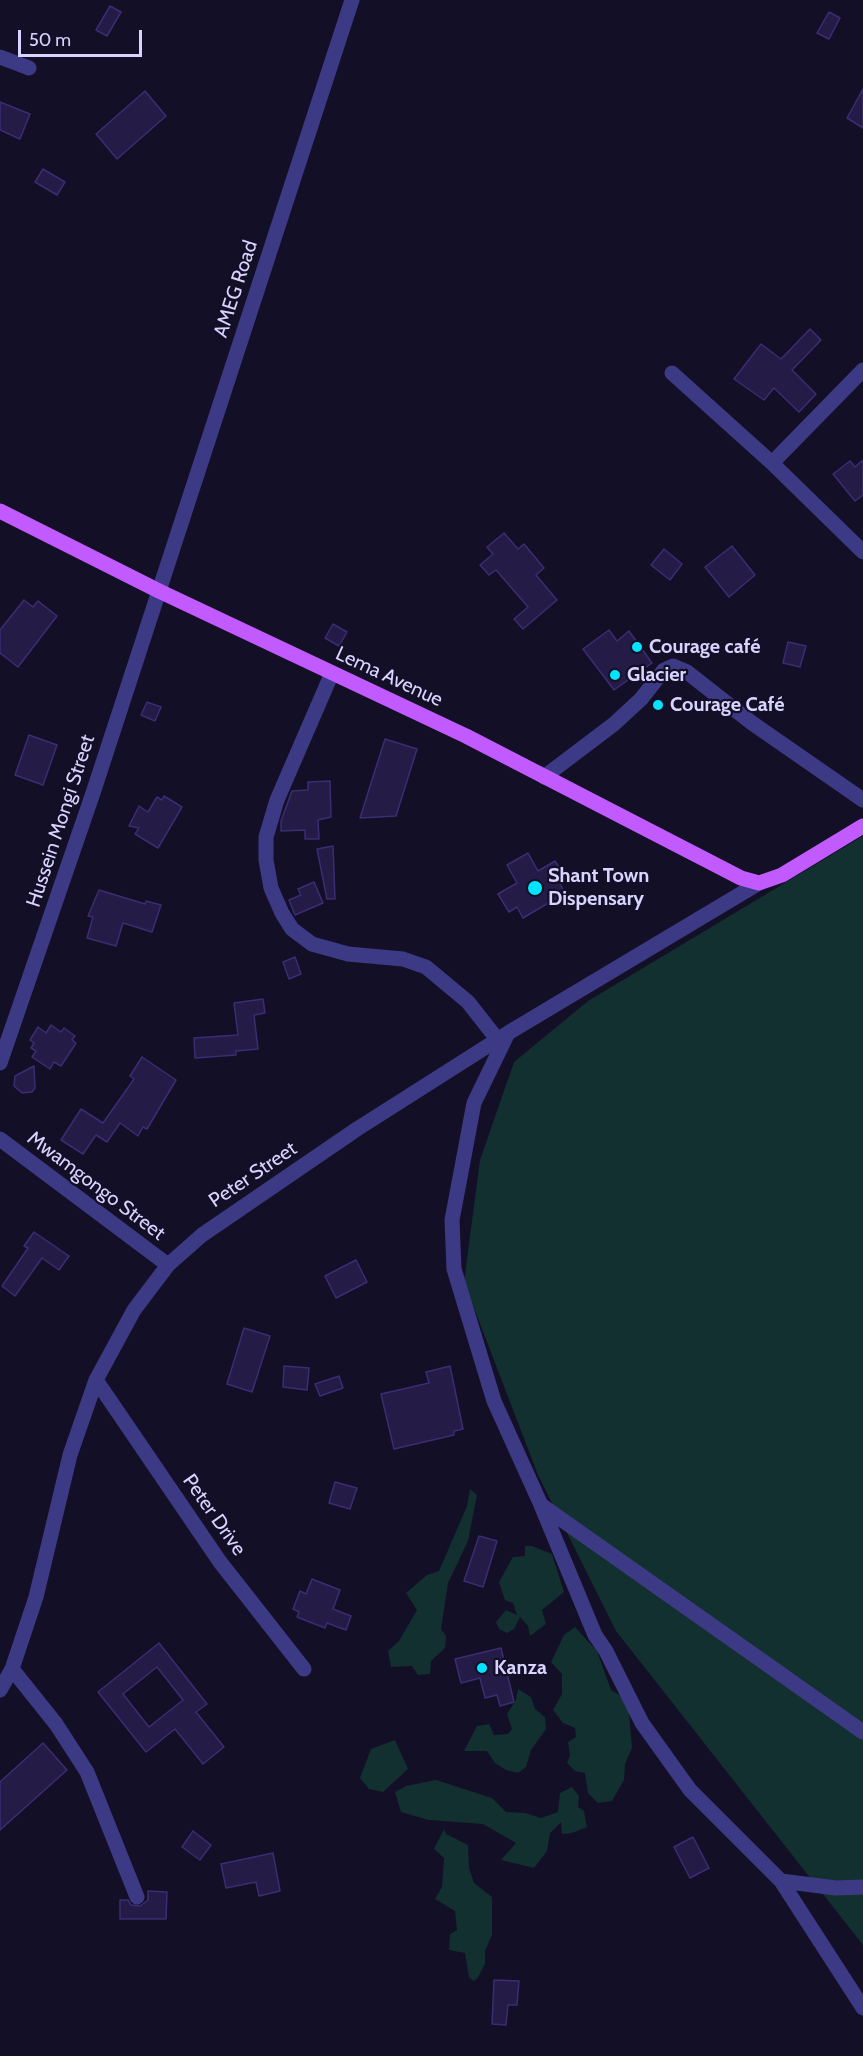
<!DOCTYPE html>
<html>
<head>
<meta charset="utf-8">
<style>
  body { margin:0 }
  #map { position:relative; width:863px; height:2056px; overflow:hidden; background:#130f26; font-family:Cabin,sans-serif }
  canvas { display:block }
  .scale { position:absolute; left:18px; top:30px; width:124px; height:27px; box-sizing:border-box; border:3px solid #d9d4ff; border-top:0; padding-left:8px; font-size:18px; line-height:21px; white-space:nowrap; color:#d9d4ff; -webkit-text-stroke:4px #130f26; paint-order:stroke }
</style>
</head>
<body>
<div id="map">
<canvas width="863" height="2056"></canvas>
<div class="scale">50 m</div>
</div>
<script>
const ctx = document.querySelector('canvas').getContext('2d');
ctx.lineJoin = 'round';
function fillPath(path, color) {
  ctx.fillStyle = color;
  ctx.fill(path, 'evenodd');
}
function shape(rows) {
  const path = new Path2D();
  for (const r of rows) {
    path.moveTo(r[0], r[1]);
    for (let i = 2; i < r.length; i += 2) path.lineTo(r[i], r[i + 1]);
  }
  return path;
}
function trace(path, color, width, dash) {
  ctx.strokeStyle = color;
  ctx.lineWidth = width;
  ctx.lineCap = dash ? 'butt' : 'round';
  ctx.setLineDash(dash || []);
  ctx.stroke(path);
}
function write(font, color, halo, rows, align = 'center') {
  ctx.font = font + ' Cabin,sans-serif';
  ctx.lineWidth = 4.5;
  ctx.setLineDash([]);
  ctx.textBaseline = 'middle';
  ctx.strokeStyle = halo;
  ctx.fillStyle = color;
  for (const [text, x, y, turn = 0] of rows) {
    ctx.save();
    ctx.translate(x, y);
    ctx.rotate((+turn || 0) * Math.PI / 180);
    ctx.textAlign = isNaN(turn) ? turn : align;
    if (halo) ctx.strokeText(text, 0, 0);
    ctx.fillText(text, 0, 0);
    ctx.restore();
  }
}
fillPath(shape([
  [863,836,863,1945,616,1631,538,1475,464,1282,480,1160,514,1062,588,1001],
  [470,1489,477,1495,468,1541,448,1583,441,1629,446,1636,445,1648,431,1661,430,1674,418,1675,412,1666,391,1667,388,1651,399,1641,417,1610,406,1593,427,1575,439,1571,467,1506],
  [525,1546,532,1546,552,1554,564,1592,542,1610,546,1624,530,1636,528,1626,520,1617,514,1629,507,1633,499,1629,496,1622,506,1610,517,1615,513,1603,505,1600,499,1582,513,1557,525,1556],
  [575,1627,597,1651,611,1690,628,1700,632,1748,625,1764,624,1780,612,1801,598,1803,588,1793,585,1773,575,1771,567,1763,570,1755,568,1742,576,1737,575,1728,563,1723,553,1710,562,1694,562,1674,551,1662,564,1635],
  [518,1689,531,1697,535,1709,545,1717,546,1729,531,1750,526,1767,518,1773,506,1770,495,1763,487,1751,464,1751,477,1726,489,1724,494,1735,508,1734,512,1729,507,1714,516,1700],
  [395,1740,408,1769,383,1792,369,1789,360,1778,371,1749],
  [436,1780,492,1798,506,1812,525,1813,541,1818,558,1812,560,1793,572,1787,579,1796,578,1807,584,1811,587,1827,572,1833,562,1834,561,1822,550,1833,547,1851,534,1868,501,1860,516,1843,483,1824,429,1820,401,1812,395,1792,406,1786],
  [444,1829,446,1834,468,1845,469,1868,474,1883,492,1897,492,1935,485,1951,485,1964,477,1979,473,1981,469,1977,465,1953,449,1950,450,1934,457,1930,455,1911,435,1899,442,1887,444,1858,434,1849]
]), '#12302f');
const building = shape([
  [110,6,121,12,107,36,96,30,110,6],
  [829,12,840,18,829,39,817,33,829,12],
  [863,89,863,128,847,118,863,89],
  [145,91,166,116,117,159,96,134,145,91],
  [0,102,30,114,20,139,0,130,0,102],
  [43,169,65,182,57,195,35,182,43,169],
  [810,329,821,340,792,370,816,394,799,412,774,388,764,400,734,379,761,344,781,359,810,329],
  [863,460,863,495,855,501,833,474,850,461,855,467,863,460],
  [504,533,518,549,524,544,544,568,536,575,557,600,523,629,514,619,528,607,496,570,489,575,480,565,493,554,487,547,504,533],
  [732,546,755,575,729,597,705,567,732,546],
  [664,549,682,564,670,580,651,565,664,549],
  [24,600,33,607,38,601,57,616,18,667,0,653,0,630,24,600],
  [333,624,347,632,339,646,325,638,333,624],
  [609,630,617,641,629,631,652,663,614,690,583,649,609,630],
  [788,642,806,646,800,667,783,663,788,642],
  [147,702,161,707,155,721,141,715,147,702],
  [29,735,57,745,43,785,15,775,29,735],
  [385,739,417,749,396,816,360,818,385,739],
  [330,781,331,817,318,820,319,839,305,839,305,830,281,831,281,821,292,791,308,790,308,782,330,781],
  [164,796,182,807,158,848,135,834,139,828,129,826,139,806,148,812,157,797,162,800,164,796],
  [333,846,335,899,327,899,317,849,333,846],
  [528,853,538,871,555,861,566,878,559,882,565,893,523,918,517,907,509,912,498,894,517,883,507,865,528,853],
  [314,882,323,903,295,915,289,900,301,895,298,889,314,882],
  [99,890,145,904,146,901,161,905,152,932,123,923,116,946,87,938,93,917,88,916,99,890],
  [295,957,301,974,289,979,283,962,295,957],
  [263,999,265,1013,254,1015,258,1049,236,1051,236,1055,195,1058,194,1038,238,1035,234,1003,263,999],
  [51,1025,61,1032,64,1028,75,1036,72,1040,76,1043,61,1066,54,1062,50,1069,32,1057,36,1051,31,1048,34,1043,30,1040,38,1027,46,1033,51,1025],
  [142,1057,176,1080,147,1129,143,1127,138,1136,120,1123,107,1142,96,1135,83,1154,61,1140,81,1109,103,1123,134,1079,130,1076,142,1057],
  [34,1066,35,1088,32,1092,22,1093,14,1086,15,1076,34,1066],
  [34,1232,69,1256,59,1270,42,1258,15,1296,2,1286,28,1248,24,1246,34,1232],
  [356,1260,367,1282,336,1298,325,1276,356,1260],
  [244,1328,270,1336,252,1392,227,1384,244,1328],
  [284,1366,309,1368,307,1390,283,1387,284,1366],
  [450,1366,463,1429,454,1431,454,1435,394,1449,381,1394,429,1383,426,1372,450,1366],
  [339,1376,343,1388,320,1396,315,1384,339,1376],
  [335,1482,357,1488,350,1509,329,1503,335,1482],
  [479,1536,497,1541,483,1587,464,1581,479,1536],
  [312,1579,340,1590,333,1609,351,1616,346,1630,327,1623,325,1628,297,1617,299,1612,293,1609,300,1591,306,1594,312,1579],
  [159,1643,207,1704,196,1712,224,1747,203,1764,175,1729,146,1752,98,1692,159,1643],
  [157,1667,183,1700,149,1727,123,1694,157,1667],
  [501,1648,514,1702,500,1706,497,1695,485,1698,480,1678,461,1683,455,1659,501,1648],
  [43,1743,67,1770,0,1830,0,1782,43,1743],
  [193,1831,211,1845,200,1860,182,1847,193,1831],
  [693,1837,709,1868,690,1878,674,1847,693,1837],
  [273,1853,280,1891,259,1896,256,1882,226,1888,221,1864,273,1853],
  [148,1891,167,1892,166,1919,120,1919,120,1900,128,1900,131,1905,140,1906,148,1900,148,1891],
  [494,1980,519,1981,517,2005,508,2005,506,2025,492,2024,494,1980]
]);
fillPath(building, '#241b47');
trace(building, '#3b2d73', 1.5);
trace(shape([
  [0,57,29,68],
  [672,373,772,463,863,552],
  [772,463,863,370],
  [332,673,277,800,266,837,266,860,271,888,282,913,292,929,312,944,348,954,403,959,426,967,468,1002,497,1039],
  [544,777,614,724,641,699,664,670,673,666,687,672,752,723,863,800],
  [508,1033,474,1103,452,1220,454,1269,494,1401,541,1505,595,1635,606,1651,642,1723,690,1790,781,1881,863,2008],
  [0,1063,93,793,352,0],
  [0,1139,168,1265],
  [96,1380,220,1562,304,1669],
  [541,1505,863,1732],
  [12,1669,56,1724,87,1772,137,1897],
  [0,1690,12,1669,36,1597,70,1455,96,1380,134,1310,168,1265,202,1235,357,1129,508,1033,759,883],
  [781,1881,836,1888,863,1887]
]), '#3d3a85', 15);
trace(shape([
  [0,511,159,591,466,736,741,878,759,883,782,875,863,826]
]), '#c25bff', 15);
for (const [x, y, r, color] of [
  [637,647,6,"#00e5ff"],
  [615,675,6,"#00e5ff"],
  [658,705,6,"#00e5ff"],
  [535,888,8,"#00e5ff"],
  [482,1668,6,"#00e5ff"]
]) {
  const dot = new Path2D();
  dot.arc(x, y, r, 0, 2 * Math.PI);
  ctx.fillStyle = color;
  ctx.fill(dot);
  trace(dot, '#130f26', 2);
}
write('20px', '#d9d4ff', '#130f26', [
  ["AMEG Road",236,289,-72],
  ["Lema Avenue",389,677,25],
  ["Hussein Mongi Street",61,821,-72],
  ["Peter Street",253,1175,-34],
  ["Mwamgongo Street",96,1186,37],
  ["Peter Drive",214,1515,55]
]);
write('bold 20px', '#d9d4ff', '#130f26', [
  ["Courage café",649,647],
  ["Glacier",627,675],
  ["Courage Café",670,705],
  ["Shant Town",548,876],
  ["Dispensary",548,899],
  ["Kanza",494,1668]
], 'left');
</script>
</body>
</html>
